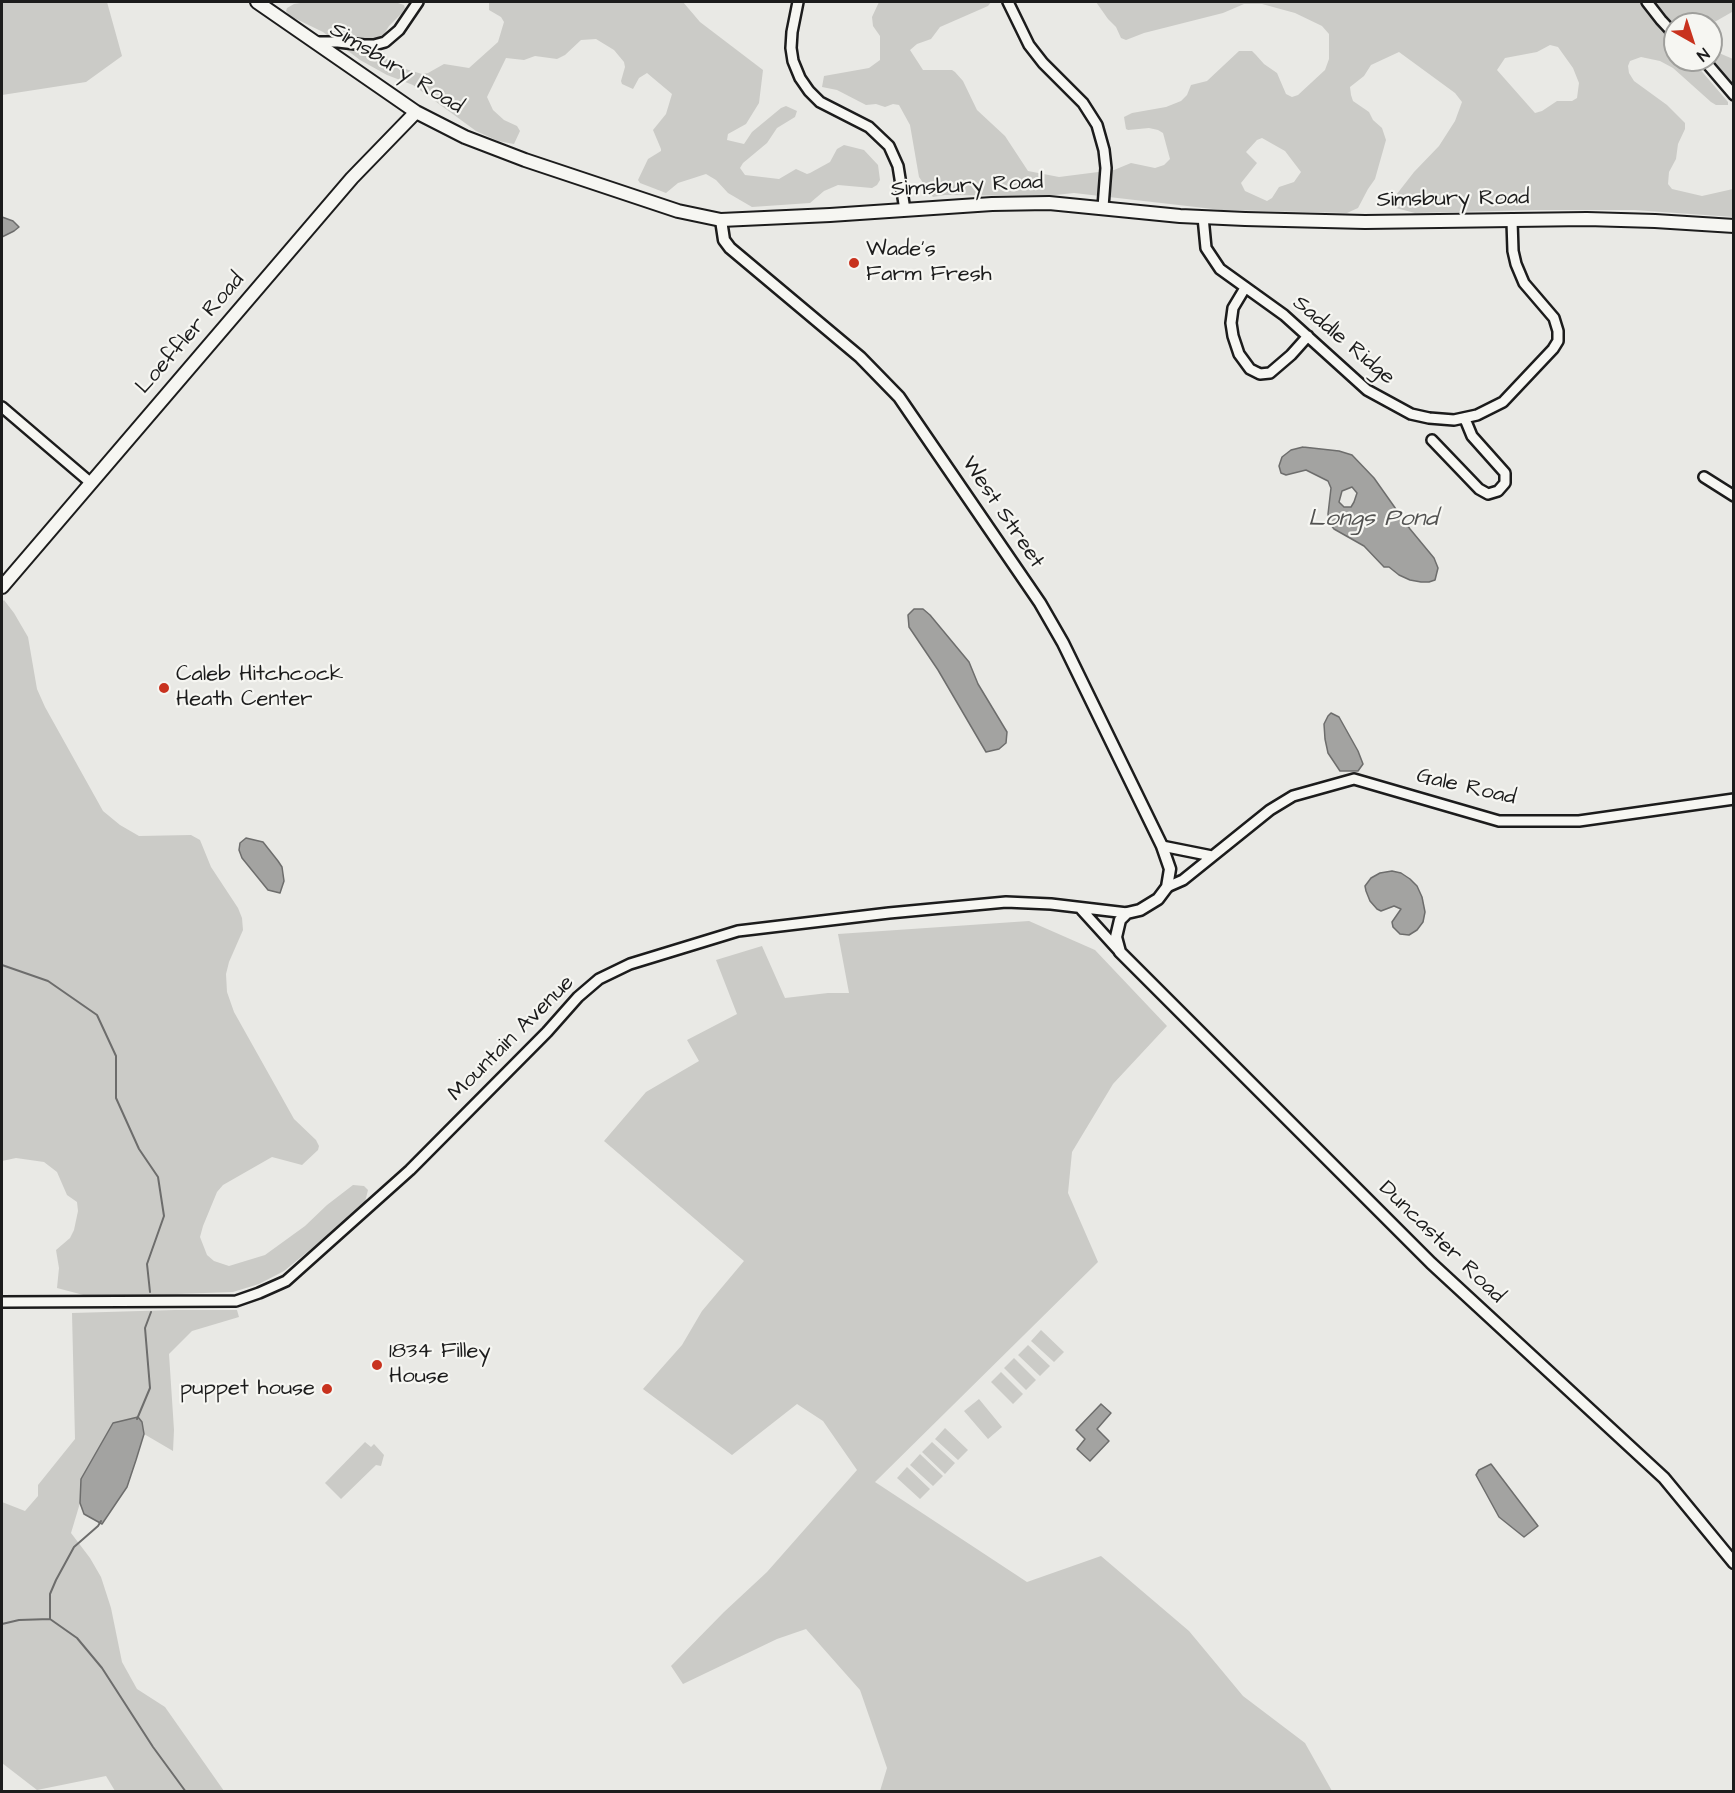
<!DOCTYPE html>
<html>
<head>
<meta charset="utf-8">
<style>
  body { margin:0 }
  #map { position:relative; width:1735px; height:1793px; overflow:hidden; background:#e9e9e5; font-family:"Architects Daughter",sans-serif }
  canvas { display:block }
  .frame { position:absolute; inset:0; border:3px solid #1c1c1c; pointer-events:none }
  .north { position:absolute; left:1663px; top:12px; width:60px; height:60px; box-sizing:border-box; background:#f6f6f2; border:2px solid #9f9f9c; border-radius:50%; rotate:141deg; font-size:16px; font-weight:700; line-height:24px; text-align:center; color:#1c1c1c }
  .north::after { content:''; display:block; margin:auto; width:21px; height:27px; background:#c8321e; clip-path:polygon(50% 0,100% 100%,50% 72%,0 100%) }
</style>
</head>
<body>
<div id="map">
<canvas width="1735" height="1793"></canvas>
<div class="frame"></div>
<div class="north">N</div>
</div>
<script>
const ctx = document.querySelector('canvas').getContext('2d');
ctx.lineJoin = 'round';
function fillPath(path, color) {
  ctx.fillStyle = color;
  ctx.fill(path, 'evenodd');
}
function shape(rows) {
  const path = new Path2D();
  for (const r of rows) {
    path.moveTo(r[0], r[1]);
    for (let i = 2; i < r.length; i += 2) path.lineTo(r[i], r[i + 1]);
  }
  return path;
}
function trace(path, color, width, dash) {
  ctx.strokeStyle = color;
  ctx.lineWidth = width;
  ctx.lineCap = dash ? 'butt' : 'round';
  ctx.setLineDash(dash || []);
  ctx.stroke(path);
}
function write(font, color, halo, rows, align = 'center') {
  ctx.font = font + ' "Architects Daughter",sans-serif';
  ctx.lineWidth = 4.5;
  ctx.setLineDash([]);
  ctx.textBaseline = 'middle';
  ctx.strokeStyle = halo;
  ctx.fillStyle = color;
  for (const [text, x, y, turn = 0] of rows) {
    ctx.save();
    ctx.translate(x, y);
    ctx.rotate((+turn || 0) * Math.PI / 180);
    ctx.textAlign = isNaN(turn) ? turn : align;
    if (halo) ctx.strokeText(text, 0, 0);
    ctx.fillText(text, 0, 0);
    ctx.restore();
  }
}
fillPath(shape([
  [2,2,107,2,122,56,86,82,2,95],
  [307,2,395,2,404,5,405,8,402,13,389,26,384,34,374,39,374,45,384,57,399,67,422,74,428,73,444,64,469,68,498,42,504,22,501,17,489,10,489,2,683,2,700,22,763,70,759,103,746,124,728,134,727,140,744,144,752,132,781,108,786,106,797,111,795,117,777,128,767,143,743,163,740,168,745,175,779,179,796,169,807,174,810,173,830,162,837,149,844,145,864,150,878,165,880,180,877,185,872,188,838,185,824,191,810,203,752,207,728,193,716,180,706,174,678,183,666,193,640,183,638,180,648,159,661,151,661,149,653,130,666,114,672,94,647,73,639,78,633,89,622,84,621,81,625,67,624,62,614,50,596,39,581,40,565,55,557,59,535,56,524,60,506,58,487,97,493,110,504,120,517,126,520,131,514,144,498,141,476,131,413,85,387,75,360,60,323,32,290,16,286,11,287,8,294,4],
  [879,2,991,2,988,6,940,27,931,39,917,44,910,50,923,70,952,70,955,72,963,81,977,110,1005,136,1028,171,1059,177,1114,170,1131,163,1155,168,1164,165,1170,159,1163,133,1158,130,1149,128,1128,130,1126,129,1124,117,1132,113,1166,107,1181,101,1187,95,1191,85,1207,81,1239,51,1252,51,1256,55,1264,64,1277,73,1286,94,1292,97,1298,95,1325,70,1329,59,1329,34,1322,26,1295,13,1262,4,1244,4,1223,13,1144,33,1126,40,1121,38,1116,27,1108,19,1096,2,1733,2,1732,12,1711,24,1675,24,1675,60,1692,60,1728,102,1728,105,1716,105,1711,102,1673,68,1660,61,1641,57,1630,61,1628,66,1629,73,1634,81,1667,105,1685,123,1685,129,1678,144,1676,159,1669,172,1668,184,1672,189,1702,196,1733,189,1733,217,1634,210,1535,210,1415,213,1392,207,1391,201,1400,190,1414,172,1439,146,1455,121,1462,102,1455,93,1399,52,1371,65,1364,76,1350,87,1351,95,1353,101,1369,112,1373,120,1382,128,1386,140,1375,179,1368,189,1358,208,1347,213,1222,210,1074,193,1046,196,945,195,933,197,919,177,910,125,899,105,893,104,885,107,876,104,866,105,837,90,822,87,824,76,869,68,880,60,880,36,873,26,872,17],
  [1550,45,1558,47,1573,68,1579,83,1577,98,1572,101,1557,101,1542,111,1535,113,1497,70,1505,58,1537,52],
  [1262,138,1285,151,1301,172,1294,182,1279,187,1272,198,1267,201,1245,191,1241,183,1257,163,1246,152,1257,140],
  [1719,53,1733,59,1733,84,1712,61,1713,55],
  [4,600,14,613,28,637,37,689,45,707,103,811,120,825,139,836,191,835,200,840,211,867,238,908,242,918,243,930,229,962,226,974,227,992,234,1012,294,1119,316,1140,319,1146,318,1150,302,1165,272,1157,223,1185,217,1192,203,1226,200,1237,207,1255,214,1261,229,1266,265,1255,305,1226,327,1205,353,1185,364,1186,368,1190,364,1206,284,1271,259,1284,233,1292,91,1297,57,1288,59,1268,56,1250,70,1238,74,1230,78,1211,77,1202,67,1195,57,1172,44,1162,16,1158,2,1161,2,602],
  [1029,921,1095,950,1167,1026,1113,1084,1072,1152,1068,1193,1098,1262,875,1482,1027,1582,1101,1556,1189,1631,1243,1696,1305,1743,1332,1791,880,1791,887,1768,860,1690,806,1629,777,1639,683,1684,671,1666,724,1612,767,1572,857,1470,823,1421,797,1404,732,1455,643,1389,682,1345,702,1311,744,1261,604,1141,646,1092,699,1061,687,1040,737,1014,716,960,762,946,785,998,828,993,849,993,838,934],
  [175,1310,237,1310,239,1317,192,1331,169,1354,174,1430,173,1451,144,1434,142,1422,113,1423,81,1479,80,1503,71,1533,90,1558,101,1577,111,1608,122,1662,137,1689,165,1707,224,1791,115,1791,106,1776,37,1790,2,1763,2,1502,25,1511,38,1496,38,1485,75,1439,72,1313],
  [1041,1330,1064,1352,1054,1362,1031,1341],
  [1028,1345,1050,1366,1040,1376,1018,1355],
  [1014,1358,1036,1380,1026,1390,1004,1368],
  [1001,1372,1023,1394,1013,1404,991,1382],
  [979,1399,1002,1427,988,1439,964,1411],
  [945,1428,968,1450,958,1460,935,1439],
  [365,1442,371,1447,374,1444,384,1455,381,1466,376,1465,341,1499,325,1483],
  [932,1442,955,1463,945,1474,922,1452],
  [920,1454,943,1476,933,1486,910,1465],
  [907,1467,930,1489,920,1499,897,1478]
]), '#cbcbc7');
const water = shape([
  [2,217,13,221,19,227,14,231,2,237,2,217],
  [1303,447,1339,451,1352,455,1374,478,1410,529,1434,558,1438,568,1435,580,1429,582,1421,582,1410,580,1399,575,1389,567,1384,567,1364,546,1334,529,1330,524,1328,514,1331,488,1328,481,1306,470,1286,475,1281,473,1279,466,1282,457,1291,450,1303,447],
  [1352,487,1357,493,1354,502,1351,507,1344,507,1339,502,1342,491,1352,487],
  [914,609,923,609,930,615,969,662,978,684,1007,732,1006,743,999,749,986,752,938,670,909,627,908,615,914,609],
  [1331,713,1339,717,1358,751,1363,764,1358,771,1340,771,1328,753,1325,739,1324,724,1328,716,1331,713],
  [246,838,263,842,278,861,282,867,284,881,280,893,268,890,242,858,239,850,240,843,246,838],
  [1392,871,1401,873,1410,879,1417,886,1422,897,1425,912,1423,922,1417,930,1409,935,1400,934,1393,927,1392,922,1401,909,1394,906,1381,911,1377,909,1370,901,1366,891,1365,886,1371,878,1380,873,1392,871],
  [1101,1404,1111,1413,1097,1429,1109,1441,1090,1461,1077,1449,1085,1439,1076,1430,1101,1404],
  [138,1417,142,1422,144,1434,136,1460,127,1487,102,1524,84,1514,80,1503,81,1479,113,1423,138,1417],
  [1491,1464,1538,1526,1524,1537,1499,1517,1476,1475,1479,1470,1491,1464]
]);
fillPath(water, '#a3a3a1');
trace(water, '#6d6d6c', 1.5);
trace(shape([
  [2,965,48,981,97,1015,116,1056,116,1098,139,1149,158,1177,164,1216,147,1264,150,1292],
  [137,1419,150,1388,145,1328,151,1312],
  [50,1619,50,1594,56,1580,74,1547,98,1526,101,1521],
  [2,1624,19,1620,50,1619,77,1638,102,1668,153,1747,186,1792]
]), '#6d6d6c', 2);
const minor = shape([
  [798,2,792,32,791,48,793,61,800,78,809,91,820,102,869,127,889,146,898,166,905,210],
  [1008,2,1029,45,1043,63,1083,103,1097,125,1104,150,1106,168,1103,207],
  [1647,2,1661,20,1675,35],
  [315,42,338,42,364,45,374,45,385,42,399,30,418,2],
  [1704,60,1734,95],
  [1203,217,1206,248,1220,269,1284,315,1367,390,1411,414,1429,418,1454,420,1477,415,1503,402,1553,349,1558,341,1558,331,1554,318,1524,283,1516,264,1513,251,1512,221],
  [1245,288,1233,308,1231,323,1233,336,1239,354,1250,369,1260,374,1270,373,1291,355,1308,336],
  [2,407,91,483],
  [1432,440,1479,489,1488,494,1498,491,1505,483,1505,473,1472,436,1465,419],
  [1704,477,1734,496],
  [1162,846,1212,856],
  [1167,887,1183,880,1270,810,1293,796,1354,779,1499,821,1579,821,1734,799],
  [1080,908,1120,952],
  [2,1302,236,1301,259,1293,286,1281,410,1170,547,1032,578,997,599,979,630,964,738,931,889,913,1006,902,1051,904,1127,913]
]);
const tertiary = shape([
  [721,220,724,240,730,248,860,357,899,397,1040,603,1063,643,1162,846,1170,869,1167,887,1158,899,1140,910,1127,913,1120,920,1116,937,1120,952,1431,1263,1664,1478,1734,1563]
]);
const secondary = shape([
  [257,2,416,112,465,137,525,160,678,211,721,220,830,215,992,204,1049,203,1180,216,1245,219,1365,222,1587,219,1655,221,1734,226],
  [2,587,352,178,416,112]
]);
trace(minor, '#1c1c1c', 14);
trace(tertiary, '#1c1c1c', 15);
trace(secondary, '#1c1c1c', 16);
trace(minor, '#f6f6f2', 9);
trace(tertiary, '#f6f6f2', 10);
trace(secondary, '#f6f6f2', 12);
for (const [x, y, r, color] of [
  [854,263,6,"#c8321e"],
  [164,688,6,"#c8321e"],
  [377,1365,6,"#c8321e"],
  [327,1389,6,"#c8321e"]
]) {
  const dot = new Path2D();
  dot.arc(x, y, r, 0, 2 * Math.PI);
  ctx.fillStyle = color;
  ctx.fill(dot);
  trace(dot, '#f6f6f2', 2);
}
write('22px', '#1c1c1c', '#f6f6f2', [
  ["Simsbury Road",396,69,32],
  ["Simsbury Road",967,187,-3],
  ["Simsbury Road",1453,200,-1],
  ["Loeffler Road",191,334,-49],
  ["Saddle Ridge",1343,341,40],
  ["West Street",1002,513,56],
  ["Gale Road",1466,788,13],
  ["Mountain Avenue",512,1039,-45],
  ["Duncaster Road",1441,1243,44]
]);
write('22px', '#1c1c1c', '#f6f6f2', [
  ["Wade's",866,250],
  ["Farm Fresh",866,275],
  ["Caleb Hitchcock",176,675],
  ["Heath Center",176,700],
  ["1834 Filley",389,1352],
  ["House",389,1377],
  ["puppet house",315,1389,"right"]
], 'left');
write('italic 24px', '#525251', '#f6f6f2', [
  ["Longs Pond",1373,520]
]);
</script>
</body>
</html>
